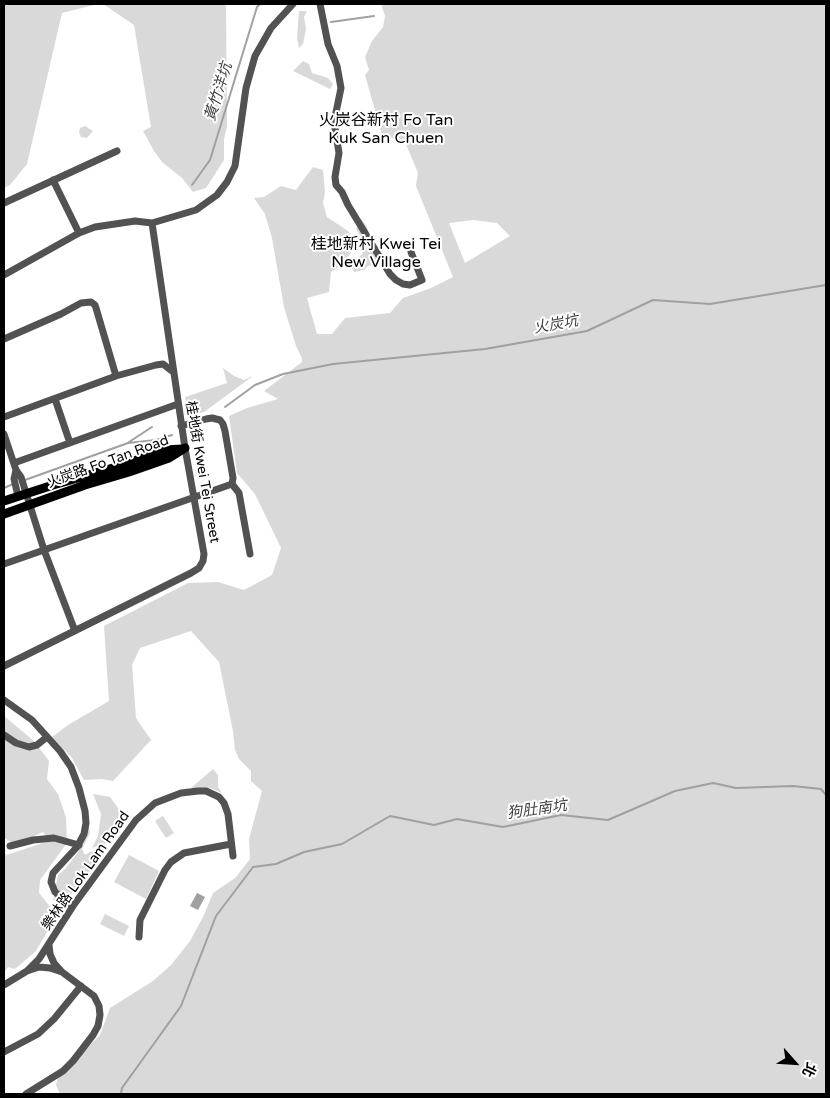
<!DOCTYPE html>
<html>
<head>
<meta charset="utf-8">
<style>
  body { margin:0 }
  #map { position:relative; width:830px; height:1098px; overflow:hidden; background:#fff; font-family:"Varela Round","Noto Sans TC",sans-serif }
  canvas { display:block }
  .frame { position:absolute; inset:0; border:5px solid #000; pointer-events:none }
  .north { position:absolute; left:770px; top:1038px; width:50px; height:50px; -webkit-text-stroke:4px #fff; paint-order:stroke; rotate:116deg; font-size:14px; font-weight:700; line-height:20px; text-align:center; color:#000 }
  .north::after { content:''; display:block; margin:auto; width:18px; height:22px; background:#000; clip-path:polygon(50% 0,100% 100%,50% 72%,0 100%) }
</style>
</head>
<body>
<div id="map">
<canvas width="830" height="1098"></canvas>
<div class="frame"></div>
<div class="north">北</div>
</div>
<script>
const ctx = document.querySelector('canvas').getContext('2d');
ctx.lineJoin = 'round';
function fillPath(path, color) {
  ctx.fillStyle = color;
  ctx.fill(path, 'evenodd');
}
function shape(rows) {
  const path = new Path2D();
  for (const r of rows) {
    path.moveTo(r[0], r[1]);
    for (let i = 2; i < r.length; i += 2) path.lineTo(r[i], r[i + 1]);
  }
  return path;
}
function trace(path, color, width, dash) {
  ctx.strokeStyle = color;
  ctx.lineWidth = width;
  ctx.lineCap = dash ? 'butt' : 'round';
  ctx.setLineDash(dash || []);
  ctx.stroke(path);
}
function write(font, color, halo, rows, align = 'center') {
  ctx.font = font + ' "Varela Round","Noto Sans TC",sans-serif';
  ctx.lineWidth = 4;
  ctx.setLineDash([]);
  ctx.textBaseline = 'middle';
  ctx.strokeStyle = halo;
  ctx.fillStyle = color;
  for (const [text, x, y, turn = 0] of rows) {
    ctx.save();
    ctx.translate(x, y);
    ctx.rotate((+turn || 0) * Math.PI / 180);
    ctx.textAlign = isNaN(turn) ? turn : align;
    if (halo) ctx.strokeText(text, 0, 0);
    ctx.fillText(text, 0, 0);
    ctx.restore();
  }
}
fillPath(shape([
  [4,4,98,4,62,13,27,164,10,185,4,188],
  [103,4,226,4,227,127,224,139,224,160,206,188,193,192,182,178,162,162,154,151,143,131,151,127,134,25],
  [381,4,826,4,826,1094,60,1094,56,1085,58,1077,100,1035,110,1008,153,981,171,965,190,941,204,915,213,893,235,878,250,859,249,839,262,791,251,781,251,771,239,759,235,750,233,731,219,662,191,631,140,648,132,665,136,718,151,740,113,781,102,779,84,780,72,758,52,737,68,725,109,701,104,626,188,583,218,582,244,590,272,575,281,548,255,494,237,473,229,416,247,408,278,399,264,391,302,362,302,358,296,346,284,307,272,238,265,214,254,198,264,197,281,186,296,190,313,167,323,170,325,192,323,203,327,217,348,231,351,236,352,245,350,254,340,266,331,272,329,292,307,298,317,334,332,334,345,318,390,313,403,298,431,288,453,277,416,186,418,173,405,142,382,135,365,75,369,70,365,57,372,41,383,27,385,16],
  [473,220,497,223,510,236,465,263,449,223],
  [299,11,307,11,304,17,306,29,303,44,299,48,297,38],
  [303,61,309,64,312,73,328,78,333,84,330,89,293,71],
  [85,126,93,131,87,138,81,137,79,132,80,128],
  [361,219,367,227,372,249,381,262,368,266,364,270,354,272,351,266,362,254,366,246,356,229],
  [223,368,234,376,244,380,253,376,204,412,189,416,185,397,227,383],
  [4,716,34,741,49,761,47,779,58,794,66,817,67,843,40,880,39,893,57,915,36,951,15,969,8,967,4,973,4,852,5,851,6,855,49,841,43,832,30,838,11,842,4,838],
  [213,769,218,775,218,787,222,793,210,788,191,788],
  [93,794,110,797,118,808,120,822,114,834,107,843,92,848,98,836,101,814],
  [163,816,174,833,166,838,155,821],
  [88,823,90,833,82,849,85,855,92,851,98,861,96,862,80,885,69,897,53,901,58,875,65,869,79,851],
  [129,855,159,871,146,899,114,882],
  [105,914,129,926,124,936,100,924]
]), '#d9d9d9');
fillPath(shape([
  [197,893,205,897,198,910,190,906]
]), '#a0a0a0');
trace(shape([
  [331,22,374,16],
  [192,185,210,160,257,7,260,4],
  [225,407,255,385,283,374,333,364,485,349,587,331,653,300,710,304,826,285],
  [129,442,152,427],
  [25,480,128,443,156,440,172,435],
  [4,488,13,484],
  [121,1094,122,1088,181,1006,216,916,253,867,276,864,304,852,342,844,390,816,434,825,457,819,503,827,561,815,608,820,675,791,713,783,736,788,793,786,821,789,826,795]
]), '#a0a0a0', 2);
trace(shape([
  [320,4,328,44,337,66,341,88,334,122,339,153,335,177,336,185,342,192,348,205,390,274,396,280,403,284,410,285,422,280,411,252],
  [53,180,79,233],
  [4,203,117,151],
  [4,275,79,233,95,227,135,221,152,223,196,210,217,195,227,182,235,166,246,88,255,56,271,28,293,4],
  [4,339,61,314,81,303,91,302,95,305,96,308,116,376],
  [55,399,70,443],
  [4,417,116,376,156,365,163,364,172,371],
  [4,434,16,470,21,477,44,550,75,631],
  [14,463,178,404],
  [16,470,14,479,18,496],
  [232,484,239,493,250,554],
  [4,564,232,484,233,478,225,431,223,424,220,420,212,418,206,419,181,426],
  [4,666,191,573,199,568,203,561,204,554,185,448,152,223],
  [4,700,32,720,60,751,71,767,79,788,85,811,86,823,84,834,77,847,53,873,51,882,55,892,73,906],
  [4,735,16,743,29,747,37,745,47,737],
  [10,846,33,840,54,838,79,845],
  [139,937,140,920,165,870,171,862,184,853,231,844],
  [27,971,39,959,73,906,136,820,155,803,181,793,198,791,206,791,219,797,224,803,228,814,233,856],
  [4,985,27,971,39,967,50,968,62,972],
  [4,1052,38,1034,54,1019,81,986],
  [26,1094,63,1071,73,1061,93,1035,98,1026,100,1015,99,1006,94,996,62,972,54,963,50,954,49,945]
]), '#525252', 7);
trace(shape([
  [4,501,53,485,120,466,165,450,182,449],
  [4,514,85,485,129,472,169,458,185,448]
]), '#000', 9);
write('14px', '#000', '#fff', [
  ["火炭路 Fo Tan Road",108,462,-20],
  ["桂地街 Kwei Tei Street",202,472,80],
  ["樂林路 Lok Lam Road",86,871,-55]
]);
write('italic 15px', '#414141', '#fff', [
  ["黃竹洋坑",219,92,-73],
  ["火炭坑",556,325,-10],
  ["狗肚南坑",537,810,-8]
]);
write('16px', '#000', '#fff', [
  ["火炭谷新村 Fo Tan",386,121],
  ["Kuk San Chuen",386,139],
  ["桂地新村 Kwei Tei",376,245],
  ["New Village",376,263]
]);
</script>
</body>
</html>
